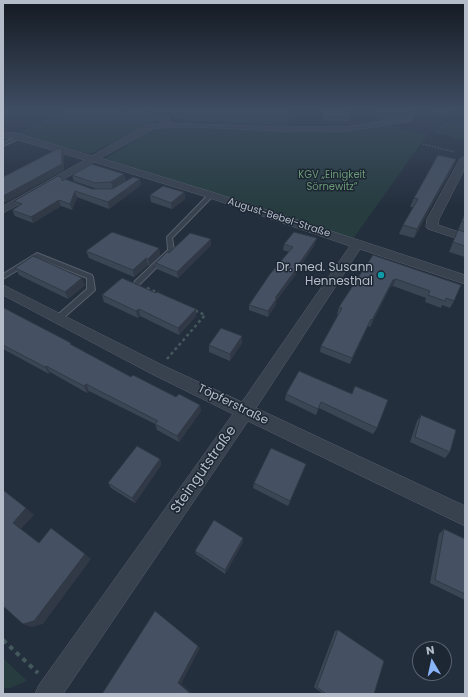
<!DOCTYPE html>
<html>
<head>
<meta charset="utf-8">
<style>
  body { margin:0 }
  #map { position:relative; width:468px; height:697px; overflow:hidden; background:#242f3e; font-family:Poppins,sans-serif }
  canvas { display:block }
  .frame { position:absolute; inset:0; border:4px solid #b4bcc9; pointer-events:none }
  .north { position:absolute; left:412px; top:641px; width:40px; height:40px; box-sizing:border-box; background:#1d2633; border:1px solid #59626f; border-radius:50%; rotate:351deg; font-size:11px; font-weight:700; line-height:16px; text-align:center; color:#b4bcc9 }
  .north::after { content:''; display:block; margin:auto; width:14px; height:18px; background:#8ab4f8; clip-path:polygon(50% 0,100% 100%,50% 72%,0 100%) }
</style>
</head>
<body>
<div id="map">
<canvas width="468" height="697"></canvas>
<div class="frame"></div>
<div class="north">N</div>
</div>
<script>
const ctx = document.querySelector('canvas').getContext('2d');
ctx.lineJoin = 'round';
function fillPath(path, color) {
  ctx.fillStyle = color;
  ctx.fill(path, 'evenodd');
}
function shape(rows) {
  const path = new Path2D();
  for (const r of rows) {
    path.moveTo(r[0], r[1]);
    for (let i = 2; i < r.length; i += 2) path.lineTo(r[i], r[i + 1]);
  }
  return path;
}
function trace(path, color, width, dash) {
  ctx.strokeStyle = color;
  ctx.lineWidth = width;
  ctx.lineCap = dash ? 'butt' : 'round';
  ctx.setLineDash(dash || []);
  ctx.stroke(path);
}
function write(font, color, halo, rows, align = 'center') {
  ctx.font = font + ' Poppins,sans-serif';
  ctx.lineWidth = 3;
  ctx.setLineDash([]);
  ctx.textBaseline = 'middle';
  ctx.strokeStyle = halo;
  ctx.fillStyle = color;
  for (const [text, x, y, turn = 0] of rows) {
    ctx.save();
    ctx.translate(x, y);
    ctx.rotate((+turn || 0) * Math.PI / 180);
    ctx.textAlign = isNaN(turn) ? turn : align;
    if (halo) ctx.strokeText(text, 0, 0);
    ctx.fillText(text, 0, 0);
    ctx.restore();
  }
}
fillPath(shape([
  [66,111,121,111,136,113,157,120,156,122,136,130,90,154,16,133],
  [148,111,290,111,289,126,189,121],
  [376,111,398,111,402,115,398,118,379,120,376,116],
  [444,121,465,126,465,140,435,133],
  [389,125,427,135,353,239,104,159,146,134,163,128,182,127,311,132,353,130],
  [3,658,27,681,10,688,3,688]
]), '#263c3f');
const service = shape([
  [18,136,22,137,3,146,3,143,18,136],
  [209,194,214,195,172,238,174,250,139,285,135,285,134,283,135,281,168,250,167,237,209,194],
  [37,253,92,275,93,277,95,290,93,292,61,320,55,320,54,318,87,289,87,278,38,258,3,279,3,274,37,253]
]);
const minor = shape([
  [130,111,142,111,168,117,171,123,281,127,346,127,406,117,407,115,401,111,414,112,415,114,412,121,346,131,281,131,197,127,168,127,154,129,100,158,215,193,465,275,465,284,360,249,256,408,465,506,465,526,248,421,63,694,35,694,39,685,233,414,152,374,3,295,3,285,164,366,242,402,350,246,207,197,94,162,3,213,3,206,85,160,12,138,3,138,3,132,16,133,92,156,139,129,149,125,163,123,162,121,131,113,130,111],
  [465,156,465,168,439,219,438,225,465,234,465,241,428,229,426,227,427,219,460,159,465,156]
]);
trace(service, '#565f6c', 2);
trace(minor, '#565f6c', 1);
trace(shape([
  [423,144,455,152]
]), '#44595c', 1.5, [1.5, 1.5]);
trace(shape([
  [147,288,159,293],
  [167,359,205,315,194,310]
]), '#44595c', 2.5, [3, 3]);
trace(shape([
  [3,640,38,673]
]), '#44595c', 4, [4.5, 4.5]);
fillPath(service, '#38414e');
fillPath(minor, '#38414e');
fillPath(shape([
  [322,111,348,111,350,117,349,121,324,121],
  [431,111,453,111,448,115],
  [64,155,64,170,6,202,3,201,3,177],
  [456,159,453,167,414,238,399,234,403,225,413,207,410,207,414,198],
  [72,175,126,180,113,189,101,189,112,189,141,185,109,209,77,197,72,210,61,206,33,223,15,216,12,210,17,207,14,201,62,178,63,181,92,189,97,189,74,181],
  [184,192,185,199,172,209,151,202,150,195],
  [465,213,465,257,449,252],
  [284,244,315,244,297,271,296,274,276,301,276,304,268,317,249,310,249,305,289,252,283,250],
  [211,245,178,278,157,269,156,263,169,253],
  [159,248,160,255,149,266,148,265,134,277,89,258,86,251],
  [373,255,454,301,450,308,442,305,441,308,425,302,426,298,393,286,390,287,370,327,368,326,350,364,320,352,321,346,338,315,337,314,339,307],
  [15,268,85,285,68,299,19,275],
  [102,295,196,316,179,335,140,316,138,318,104,302],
  [3,309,131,377,201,411,179,442,157,430,155,424,89,391,87,393,50,372,49,374,3,349],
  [242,336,242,343,230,361,209,352,209,345],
  [286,394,352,394,377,428,373,434,319,408,316,415,285,400],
  [421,415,450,452,445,458,410,442,417,421],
  [160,459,161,465,135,503,111,488,108,483],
  [304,470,288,506,253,488,254,483],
  [444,529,465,539,465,600,430,583,439,534],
  [243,542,225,574,196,554,195,551],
  [338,630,374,694,323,694,314,687,335,631]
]), '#3b4654');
fillPath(shape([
  [3,111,10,111,10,113,3,120],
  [450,111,453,111,448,115],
  [62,149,64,155,64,170,6,202,3,196],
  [456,159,453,167,414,238,417,229],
  [124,174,126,180,113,189,111,182],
  [140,179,141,185,109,209,108,202],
  [75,191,77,197,72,210,70,204],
  [184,192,185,199,172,209,171,203],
  [59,200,61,206,33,223,31,217],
  [317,238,315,244,297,271,296,274,276,301,276,304,268,317,268,311,275,298],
  [211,239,211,245,178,278,177,272],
  [159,248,160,255,149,266,148,259],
  [146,258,148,265,134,277,133,270],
  [82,278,85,285,68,299,65,292],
  [396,279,393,286,390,287,370,327,372,320,393,280],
  [139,309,140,316,138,318,136,311],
  [196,309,196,316,179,335,178,328],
  [371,319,368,326,350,364,352,358],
  [242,336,242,343,230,361,230,354],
  [46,366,50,372,49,374,45,367],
  [86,384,89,391,87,393,84,386],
  [321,402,319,408,316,415,318,409],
  [200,405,201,411,179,442,177,436],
  [160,459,161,465,135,503,132,498],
  [306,464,304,470,288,506,290,501],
  [26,508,34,515,21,529,13,523],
  [243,538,243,542,225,574,225,570],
  [85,554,91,559,43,624,32,627,23,624],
  [198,646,200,648,181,684,193,694,191,694,178,683]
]), '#303945');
const building = shape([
  [324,111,348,111,350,117,325,117,324,111],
  [59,148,62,149,62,164,3,196,3,177,59,148],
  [438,155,456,159,417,229,403,225,418,199,414,198,438,155],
  [92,164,124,174,111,182,95,183,72,175,92,164],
  [58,176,62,178,62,181,65,179,92,189,112,189,133,177,140,179,108,202,75,191,70,204,59,200,31,217,12,210,22,204,14,201,58,176],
  [163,186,184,192,171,203,150,195,163,186],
  [465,214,465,222,462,221,465,214],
  [458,230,465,232,465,246,453,242,458,230],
  [112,232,159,248,148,259,146,258,133,270,86,251,112,232],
  [294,232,317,238,296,268,297,268,275,298,277,298,268,311,249,305,270,274,293,247,284,244,294,232],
  [190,233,211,239,177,272,156,263,167,252,169,253,190,233],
  [373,255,461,285,454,301,446,298,445,301,428,295,430,291,396,279,393,280,372,320,371,319,352,358,321,346,342,308,339,307,373,255],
  [33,256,82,278,65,292,15,268,33,256],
  [122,278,156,293,157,292,196,309,178,328,139,309,136,311,102,295,122,278],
  [4,308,71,343,70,344,131,377,133,375,176,397,179,394,200,405,177,436,155,424,158,421,86,384,84,386,46,366,45,367,3,345,3,309,4,308],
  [221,328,242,336,230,354,209,345,221,328],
  [299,371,352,394,355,386,388,400,377,428,321,402,318,409,286,394,299,371],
  [421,415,456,430,450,452,415,437,421,415],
  [137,446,160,459,132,498,108,483,137,446],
  [271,448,306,464,290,501,254,483,271,448],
  [3,490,26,508,13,523,39,543,51,528,85,554,34,621,23,624,3,606,3,490],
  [214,520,243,538,225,570,195,551,214,520],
  [444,529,465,539,465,594,435,580,444,529],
  [155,611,198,646,178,683,191,694,102,694,155,611],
  [338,630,384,661,374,694,326,694,317,687,338,630]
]);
fillPath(building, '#455162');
trace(building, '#303945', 1);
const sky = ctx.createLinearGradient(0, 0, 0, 208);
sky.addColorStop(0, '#141a22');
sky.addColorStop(0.53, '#3f4d63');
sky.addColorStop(1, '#3f4d6300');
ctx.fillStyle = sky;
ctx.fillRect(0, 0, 468, 208);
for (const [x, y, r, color] of [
  [381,275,4,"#0f9aa8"]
]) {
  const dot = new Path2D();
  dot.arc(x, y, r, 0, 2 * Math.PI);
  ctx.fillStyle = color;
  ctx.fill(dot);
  trace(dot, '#1d2633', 1.5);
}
write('10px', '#6b9a76', '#1d2633', [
  ["KGV „Einigkeit",332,175],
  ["Sörnewitz“",332,187]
]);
write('10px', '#b4bcc9', '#1d2633', [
  ["August-Bebel-Straße",279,218,18]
]);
write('12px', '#b4bcc9', '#1d2633', [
  ["Dr. med. Susann",373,268],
  ["Hennesthal",373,282]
], 'right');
write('12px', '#b4bcc9', '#1d2633', [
  ["Töpferstraße",233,405,26]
]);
write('14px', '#b4bcc9', '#1d2633', [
  ["Steingutstraße",204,470,-55]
]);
</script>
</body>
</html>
